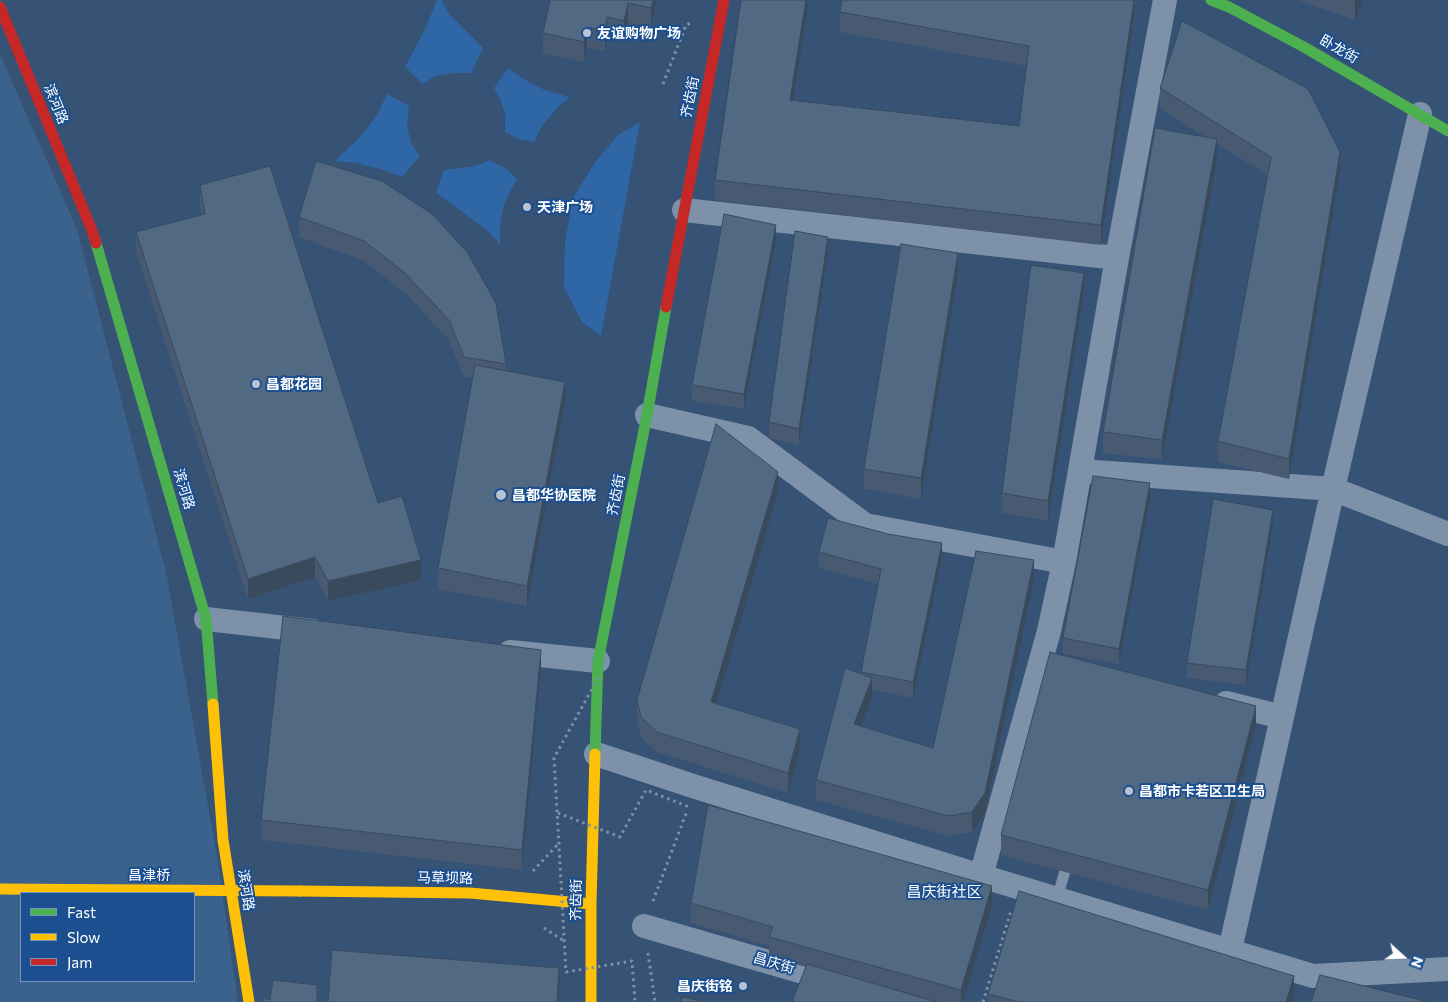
<!DOCTYPE html>
<html>
<head>
<meta charset="utf-8">
<style>
  body { margin:0 }
  #map { position:relative; width:1448px; height:1002px; overflow:hidden; background:#365274; font-family:Commissioner,sans-serif }
  canvas { display:block }
  .legend { position:absolute; left:20px; top:892px; width:175px; height:90px; box-sizing:border-box; background:#1b4f8f; border:1px solid #7695bc; margin:0; padding:6px 9px; list-style:none; font-size:15px; color:#fff }
  .legend li { display:flex; align-items:center; gap:10px; height:25px }
  .legend b { width:25px; border:1px solid #7695bc }
  .north { position:absolute; left:1378px; top:932px; width:50px; height:50px; -webkit-text-stroke:4px #1b4f8f; paint-order:stroke; rotate:110deg; font-size:14px; font-weight:700; line-height:20px; text-align:center; color:#fff }
  .north::after { content:''; display:block; margin:auto; width:18px; height:22px; background:#fff; clip-path:polygon(50% 0,100% 100%,50% 72%,0 100%) }
</style>
</head>
<body>
<div id="map">
<canvas width="1448" height="1002"></canvas>
<ul class="legend">
<li><b style="height:6px;background:#4caf50"></b>Fast</li>
<li><b style="height:6px;background:#ffc107"></b>Slow</li>
<li><b style="height:6px;background:#c62828"></b>Jam</li>
</ul>
<div class="north">N</div>
</div>
<script>
const ctx = document.querySelector('canvas').getContext('2d');
ctx.lineJoin = 'round';
function fillPath(path, color) {
  ctx.fillStyle = color;
  ctx.fill(path, 'evenodd');
}
function shape(rows) {
  const path = new Path2D();
  for (const r of rows) {
    path.moveTo(r[0], r[1]);
    for (let i = 2; i < r.length; i += 2) path.lineTo(r[i], r[i + 1]);
  }
  return path;
}
function trace(path, color, width, dash) {
  ctx.strokeStyle = color;
  ctx.lineWidth = width;
  ctx.lineCap = dash ? 'butt' : 'round';
  ctx.setLineDash(dash || []);
  ctx.stroke(path);
}
function write(font, color, halo, rows, align = 'center') {
  ctx.font = font + ' Commissioner,"Noto Sans SC",sans-serif';
  ctx.lineWidth = 4;
  ctx.setLineDash([]);
  ctx.textBaseline = 'middle';
  ctx.strokeStyle = halo;
  ctx.fillStyle = color;
  for (const [text, x, y, turn = 0] of rows) {
    ctx.save();
    ctx.translate(x, y);
    ctx.rotate((+turn || 0) * Math.PI / 180);
    ctx.textAlign = isNaN(turn) ? turn : align;
    if (halo) ctx.strokeText(text, 0, 0);
    ctx.fillText(text, 0, 0);
    ctx.restore();
  }
}
fillPath(shape([
  [437,0,441,0,450,15,483,48,471,73,454,73,435,76,423,84,405,67,425,29],
  [508,68,530,83,547,91,570,97,558,107,542,126,534,142,521,140,505,132,505,114,501,101,494,88],
  [387,94,409,106,407,125,411,143,420,156,402,177,384,170,356,163,335,161,361,136,377,115],
  [640,122,601,336,582,322,564,287,565,241,573,198,596,161,618,135],
  [490,160,508,170,517,179,504,204,500,225,500,244,487,230,436,193,444,170,476,166]
]), '#2f66a5');
fillPath(shape([
  [0,54,77,229,166,572,217,856,238,1002,0,1002],
  [21,893,194,893,194,981,21,981]
]), '#3b618d');
trace(shape([
  [663,84,686,25,693,22],
  [533,871,560,842],
  [653,901,687,811],
  [544,928,564,941],
  [648,953,655,1002],
  [983,1002,1011,911]
]), '#7d92a8', 3, [2.5, 4]);
trace(shape([
  [1057,898,1069,858]
]), '#7d92a8', 11);
trace(shape([
  [684,210,1117,258],
  [647,415,748,438,865,525,1064,562],
  [1081,471,1333,489,1448,534],
  [206,619,313,631],
  [510,652,598,661],
  [1226,703,1282,717],
  [596,754,696,787,981,876,1313,976,1448,969],
  [981,876,1049,631,1064,562,1117,258,1165,0],
  [644,926,834,981],
  [1230,950,1333,489,1420,114]
]), '#7d92a8', 24);
trace(shape([
  [1211,0,1229,7,1304,47,1448,131],
  [96,243,206,619,213,704],
  [595,754,598,661,647,415,666,307]
]), '#4caf50', 11);
trace(shape([
  [213,704,223,840,249,1002],
  [299,891,470,893,591,904],
  [591,1002,591,904,595,754]
]), '#ffc107', 11);
trace(shape([
  [0,7,91,228,96,243],
  [666,307,724,0]
]), '#c62828', 11);
trace(shape([
  [598,678,554,758,566,972,632,961,635,1002],
  [558,813,620,837,646,790,689,807]
]), '#7d92a8', 3, [2.5, 4]);
trace(shape([
  [0,889,299,891]
]), '#ffc107', 11);
fillPath(shape([
  [550,0,657,0,651,28,628,23,624,41,607,37,605,51,587,47,584,62,543,53,543,33],
  [1134,0,1134,16,1101,245,715,200,715,180,793,101,1019,126,1027,66,840,32,840,12],
  [1298,0,1363,0,1355,20],
  [1160,88,1340,172,1289,479,1218,462,1218,441,1268,175,1217,144,1217,160,1162,460,1103,453,1103,432,1207,138,1160,108],
  [316,161,506,364,506,371,565,402,527,606,438,589,438,568,473,378,464,377,449,340,405,293,364,261,299,237,299,217],
  [200,185,378,503,421,580,328,601,315,577,248,599,136,252,136,232,202,215,200,205],
  [776,241,744,409,692,401,692,385],
  [828,253,799,445,769,438,769,422],
  [958,273,921,499,864,489,864,469],
  [1084,293,1048,521,1002,513,1002,493],
  [778,492,716,704,800,749,788,793,657,752,641,737,637,720,637,700],
  [1150,499,1119,664,1063,654,1063,638],
  [1273,525,1246,685,1187,678,1187,663],
  [819,552,942,558,913,698,872,690,872,698,861,726,933,748,1034,580,985,813,972,832,949,836,816,800,816,780,861,674,878,584,819,568],
  [541,670,522,870,261,840,261,820],
  [1256,726,1208,910,1001,855,1001,835],
  [691,903,992,906,963,1002,792,1002,806,967,769,957,769,946,691,923],
  [988,994,1294,996,1292,1002,988,1002]
]), '#475a72');
fillPath(shape([
  [653,0,657,0,651,28,651,8],
  [806,0,809,0,790,120,790,100],
  [1134,0,1134,16,1101,245,1101,225],
  [1355,0,1363,0,1355,20],
  [628,3,628,23,624,41,624,21],
  [607,17,607,37,605,51,605,31],
  [587,27,587,47,584,62,584,42],
  [1217,139,1217,160,1162,460,1162,440],
  [1340,152,1340,172,1289,479,1289,459],
  [776,225,776,241,744,409,744,394],
  [828,237,828,253,799,445,799,429],
  [958,253,958,273,921,499,921,478],
  [1084,273,1084,293,1048,521,1048,501],
  [565,382,565,402,527,606,527,586],
  [778,472,778,492,711,722,711,702],
  [1150,483,1150,499,1119,664,1119,649],
  [1273,510,1273,525,1246,685,1246,670],
  [942,543,942,558,913,698,913,682],
  [315,557,315,577,248,599,248,579],
  [421,560,421,580,328,601,328,581],
  [1034,560,1034,580,985,813,972,832,972,812],
  [541,650,541,670,522,870,522,850],
  [872,678,872,698,854,744,854,724],
  [1256,706,1256,726,1208,910,1208,890],
  [800,729,800,749,788,793,788,773],
  [992,886,992,906,963,1002,961,1002,961,990],
  [559,968,559,988,558,1002,557,1002],
  [1294,976,1294,996,1292,1002,1286,1002]
]), '#394a5c');
const building = shape([
  [550,0,653,0,651,8,628,3,624,21,607,17,605,31,587,27,584,42,543,33,550,0],
  [741,0,806,0,790,100,1019,126,1029,46,840,12,842,0,1134,0,1101,225,715,180,741,0],
  [1182,21,1308,89,1340,152,1289,459,1218,441,1271,157,1160,88,1182,21],
  [1155,128,1217,139,1162,440,1103,432,1155,128],
  [316,161,382,181,432,214,467,252,496,303,506,364,464,357,449,320,405,273,364,241,299,217,316,161],
  [270,166,378,503,402,496,421,560,328,581,315,557,248,579,136,232,205,214,200,185,270,166],
  [724,214,776,225,744,394,692,385,724,214],
  [795,231,828,237,799,429,769,422,795,231],
  [901,244,958,253,921,478,864,469,901,244],
  [1031,265,1084,273,1048,501,1002,493,1031,265],
  [475,365,565,382,527,586,438,568,475,365],
  [716,424,778,472,711,702,800,729,788,773,657,732,641,717,637,700,716,424],
  [1093,476,1150,483,1119,649,1063,638,1093,476],
  [1213,499,1273,510,1246,670,1187,663,1213,499],
  [828,518,888,534,942,543,913,682,861,672,881,569,819,552,828,518],
  [976,551,1034,560,985,793,972,812,949,816,816,780,845,668,872,678,854,724,933,748,976,551],
  [283,616,541,650,522,850,261,820,283,616],
  [1050,652,1256,706,1208,890,1001,835,1050,652],
  [708,805,992,886,961,990,769,937,773,927,691,903,708,805],
  [1019,891,1294,976,1286,1002,1019,1002,988,994,1019,891],
  [332,950,559,968,557,1002,328,1002,332,950],
  [807,964,937,1002,792,1002,807,964],
  [1320,975,1429,1002,1311,1002,1320,975],
  [273,980,317,985,317,1002,263,1002,263,998,270,1000,273,980],
  [682,997,705,1002,681,1002,682,997]
]);
fillPath(building, '#526984');
trace(building, '#394a5c', 1);
for (const [x, y, r, color] of [
  [587,33,5,"#b9c2ce"],
  [527,207,5,"#b9c2ce"],
  [256,384,5,"#b9c2ce"],
  [501,495,6,"#b9c2ce"],
  [1129,791,5,"#b9c2ce"],
  [743,986,5,"#b9c2ce"]
]) {
  const dot = new Path2D();
  dot.arc(x, y, r, 0, 2 * Math.PI);
  ctx.fillStyle = color;
  ctx.fill(dot);
  trace(dot, '#1b4f8f', 2);
}
write('bold 14px', '#fff', '#1b4f8f', [
  ["友谊购物广场",597,33],
  ["天津广场",537,207],
  ["昌都花园",266,384],
  ["昌都华协医院",512,495],
  ["昌都市卡若区卫生局",1139,791],
  ["昌庆街铭",733,986,"right"]
], 'left');
write('14px', '#fff', '#1b4f8f', [
  ["卧龙街",1339,49,30],
  ["齐齿街",690,97,-79],
  ["滨河路",56,104,68],
  ["滨河路",184,489,73],
  ["齐齿街",616,495,-79],
  ["昌津桥",149,875],
  ["马草坝路",445,878,1],
  ["滨河路",246,890,81],
  ["齐齿街",576,900,-89],
  ["昌庆街",774,963,16]
]);
write('15px', '#fff', '#1b4f8f', [
  ["昌庆街社区",944,892]
]);
</script>
</body>
</html>
